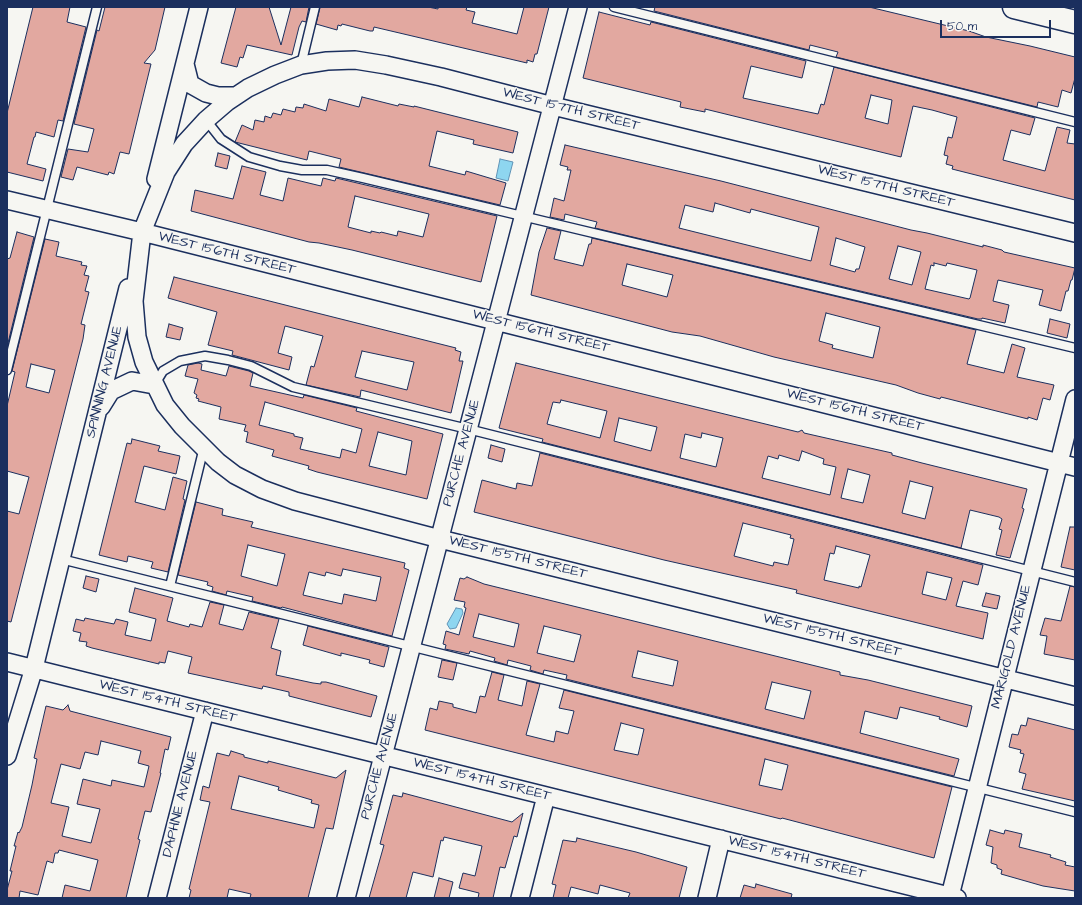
<!DOCTYPE html>
<html>
<head>
<meta charset="utf-8">
<style>
  body { margin:0 }
  #map { position:relative; width:1082px; height:905px; overflow:hidden; background:#f6f6f2; font-family:"Architects Daughter",sans-serif }
  canvas { display:block }
  .frame { position:absolute; inset:0; border:8px solid #1b2f5e; pointer-events:none }
  .scale { position:absolute; left:940px; top:20px; width:111px; height:18px; box-sizing:border-box; border:2px solid #1b2f5e; border-top:0; padding-left:5px; font-size:12px; line-height:14px; white-space:nowrap; color:#1b2f5e; -webkit-text-stroke:3px #f6f6f2; paint-order:stroke }
</style>
</head>
<body>
<div id="map">
<canvas width="1082" height="905"></canvas>
<div class="frame"></div>
<div class="scale">50 m</div>
</div>
<script>
const ctx = document.querySelector('canvas').getContext('2d');
ctx.lineJoin = 'round';
function fillPath(path, color) {
  ctx.fillStyle = color;
  ctx.fill(path, 'evenodd');
}
function shape(rows) {
  const path = new Path2D();
  for (const r of rows) {
    path.moveTo(r[0], r[1]);
    for (let i = 2; i < r.length; i += 2) path.lineTo(r[i], r[i + 1]);
  }
  return path;
}
function trace(path, color, width, dash) {
  ctx.strokeStyle = color;
  ctx.lineWidth = width;
  ctx.lineCap = dash ? 'butt' : 'round';
  ctx.setLineDash(dash || []);
  ctx.stroke(path);
}
function write(font, color, halo, rows, align = 'center') {
  ctx.font = font + ' "Architects Daughter",sans-serif';
  ctx.lineWidth = 3;
  ctx.setLineDash([]);
  ctx.textBaseline = 'middle';
  ctx.strokeStyle = halo;
  ctx.fillStyle = color;
  for (const [text, x, y, turn = 0] of rows) {
    ctx.save();
    ctx.translate(x, y);
    ctx.rotate((+turn || 0) * Math.PI / 180);
    ctx.textAlign = isNaN(turn) ? turn : align;
    if (halo) ctx.strokeText(text, 0, 0);
    ctx.fillText(text, 0, 0);
    ctx.restore();
  }
}
const water = shape([
  [500,159,513,162,508,181,496,178,500,159],
  [456,608,462,609,463,613,456,628,450,629,447,624,456,608]
]);
fillPath(water, '#8ed6f0');
trace(water, '#6093b6', 1);
const building = shape([
  [33,7,70,7,67,22,86,27,63,121,58,120,54,137,36,132,35,137,34,137,27,164,46,169,43,181,7,172,7,113,33,7],
  [105,7,165,7,155,50,144,63,151,64,129,154,120,152,114,174,109,172,108,175,77,167,73,180,61,177,68,149,88,152,94,129,74,124,97,30,99,31,105,7],
  [236,7,269,7,281,45,291,7,309,7,306,22,302,21,299,27,292,55,247,45,243,58,240,57,237,67,221,63,236,7],
  [320,7,428,7,438,9,438,7,467,7,466,10,475,12,472,23,517,34,524,7,549,7,537,54,535,54,533,62,527,60,527,63,374,27,373,31,370,31,342,24,341,26,338,25,337,30,316,24,320,7],
  [655,7,869,7,969,31,986,37,1030,46,1075,57,1075,78,1071,93,1062,90,1058,107,1038,102,1037,107,836,57,838,52,810,45,809,50,654,11,655,7],
  [599,12,650,25,651,22,806,61,802,78,751,66,743,98,818,114,821,104,824,105,834,67,1035,118,1030,135,1011,130,1003,160,1045,171,1057,127,1070,130,1067,143,1075,144,1075,200,952,169,953,166,946,164,948,156,944,155,948,137,952,138,957,117,932,110,913,106,901,157,705,109,705,112,680,107,681,102,583,78,599,12],
  [871,95,892,100,888,124,865,118,871,95],
  [362,97,398,106,399,104,414,107,414,106,518,132,513,153,473,144,474,140,437,131,429,166,465,175,466,171,506,183,500,205,339,167,341,159,309,151,307,160,235,142,242,125,253,130,255,120,264,122,265,116,271,118,273,113,281,115,283,109,295,112,296,107,303,108,304,104,326,111,329,99,359,107,362,97],
  [565,145,721,181,911,230,927,233,983,247,983,245,1002,250,1004,252,1075,268,1072,280,1071,280,1068,291,1066,291,1061,311,1039,305,1043,290,998,280,993,301,1009,305,1005,323,982,318,982,319,978,319,595,228,597,222,565,214,564,220,550,217,554,198,564,201,571,170,567,170,568,167,560,165,565,145],
  [715,203,750,213,751,209,819,227,811,261,679,228,685,205,713,212,715,203],
  [836,238,865,247,859,269,856,269,855,272,830,265,836,238],
  [898,246,921,252,912,285,889,279,898,246],
  [934,263,946,266,947,263,977,270,970,298,969,299,925,289,931,265,934,266,934,263],
  [218,153,230,156,227,169,215,166,218,153],
  [242,166,266,172,260,195,283,201,288,178,321,186,323,178,335,181,336,178,497,216,481,282,352,250,319,243,309,242,191,211,195,190,233,199,242,166],
  [355,196,429,214,423,237,398,231,397,236,381,232,380,233,371,231,371,233,348,227,355,196],
  [547,228,561,231,554,259,583,266,589,244,591,244,592,238,976,330,967,364,1004,373,1012,344,1025,348,1017,377,1054,385,1050,400,1043,398,1037,420,1028,417,1028,419,941,397,940,399,918,393,896,385,774,357,700,336,672,332,531,295,539,252,547,228],
  [627,264,673,275,667,297,622,285,627,264],
  [826,313,880,327,873,358,832,348,833,345,819,341,826,313],
  [17,232,34,237,7,347,7,259,10,258,17,232],
  [45,239,59,242,56,256,82,262,81,265,87,266,84,275,89,276,85,291,89,292,81,324,85,325,83,339,11,622,7,621,7,511,19,514,29,477,7,471,7,406,15,372,12,371,45,239],
  [31,364,55,370,49,393,26,387,31,364],
  [174,277,456,348,455,350,461,352,459,361,463,361,451,413,361,390,360,397,306,385,311,366,314,367,323,336,285,326,278,353,292,357,289,370,232,355,233,351,208,345,217,312,168,298,174,277],
  [362,351,414,362,407,390,355,377,362,351],
  [1050,319,1070,324,1067,338,1047,333,1050,319],
  [169,324,183,328,180,340,166,337,169,324],
  [198,363,202,364,201,370,226,376,229,366,249,371,253,373,250,386,303,398,304,395,357,408,356,411,443,434,427,499,317,472,308,469,309,466,272,456,274,450,246,442,248,432,244,431,246,425,219,419,221,407,198,401,199,399,196,398,197,395,194,393,198,379,185,376,188,365,198,363],
  [265,402,362,429,356,453,342,449,340,458,300,449,303,438,294,436,294,434,259,425,265,402],
  [378,432,412,441,406,475,369,466,378,432],
  [516,363,798,432,802,430,804,433,892,453,892,455,922,463,1027,489,1022,508,1024,509,1010,558,996,555,1002,530,999,529,1002,519,999,517,970,510,961,548,542,442,543,439,499,428,516,363],
  [561,400,607,411,600,438,547,424,553,402,560,403,561,400],
  [619,418,657,427,651,451,614,441,619,418],
  [702,433,723,438,716,467,680,458,685,434,701,438,702,433],
  [802,451,824,459,823,464,836,467,830,495,762,478,768,456,778,459,779,455,799,461,802,451],
  [848,469,870,475,863,503,841,498,848,469],
  [910,481,933,487,925,519,902,513,910,481],
  [132,439,160,446,158,451,180,456,176,474,144,466,135,502,165,510,173,477,187,481,183,499,185,500,168,572,151,568,153,562,128,556,127,562,99,555,127,443,131,444,132,439],
  [491,445,505,449,502,462,488,458,491,445],
  [540,453,983,565,978,585,963,581,956,606,988,613,983,639,796,593,797,590,664,560,474,512,482,480,516,489,517,483,532,486,540,453],
  [743,523,791,535,790,538,794,539,788,565,774,562,773,566,734,556,743,523],
  [836,546,870,555,861,587,859,586,859,588,824,580,830,553,834,554,836,546],
  [927,572,952,578,946,600,922,594,927,572],
  [196,502,223,509,222,515,253,522,251,527,405,563,404,568,409,570,408,574,392,636,282,607,281,608,252,601,253,597,227,591,226,595,212,591,213,587,207,585,208,582,178,575,196,502],
  [248,545,285,554,277,586,241,576,248,545],
  [343,569,381,577,376,601,344,594,342,604,303,595,309,572,325,576,326,572,341,576,343,569],
  [1070,527,1075,527,1075,570,1061,567,1070,527],
  [86,576,99,579,96,592,83,588,86,576],
  [467,577,484,584,840,672,840,675,868,680,972,706,967,727,939,719,940,717,900,707,897,719,865,711,860,733,959,759,954,776,566,679,567,675,544,670,543,674,530,670,531,666,508,660,507,665,494,661,495,658,470,651,469,654,445,649,446,645,443,644,446,631,459,635,466,608,464,607,465,602,454,600,460,578,464,579,467,577],
  [479,614,519,624,514,647,473,637,479,614],
  [544,626,581,635,574,662,537,653,544,626],
  [638,651,678,661,673,686,632,677,638,651],
  [772,682,811,691,804,719,765,709,772,682],
  [1070,586,1075,587,1075,660,1044,654,1047,636,1040,635,1045,618,1061,621,1070,586],
  [135,588,173,598,167,621,189,627,190,624,202,627,210,602,224,605,219,624,243,630,249,612,279,619,271,648,281,651,276,675,313,683,321,684,321,682,326,682,377,696,371,717,289,696,289,692,263,686,262,689,188,673,192,657,168,651,165,663,159,662,159,664,92,648,86,646,87,642,79,641,81,633,73,631,76,619,84,621,85,618,114,624,116,619,128,622,125,635,151,641,156,619,129,612,135,588],
  [986,593,1000,596,997,609,982,606,986,593],
  [308,626,389,647,384,667,369,663,370,660,341,653,341,656,303,645,308,626],
  [442,660,457,663,453,680,438,677,442,660],
  [492,672,504,675,498,700,522,706,527,681,540,684,526,735,554,742,556,731,568,734,574,711,559,708,564,690,952,787,934,858,782,818,781,819,425,730,430,708,437,710,439,701,453,704,453,707,476,713,480,696,485,697,492,672],
  [621,723,644,729,638,755,614,750,621,723],
  [765,759,788,765,782,790,759,785,765,759],
  [68,705,70,711,171,737,168,750,165,749,160,773,161,773,151,812,145,811,138,839,140,840,126,898,62,898,65,885,90,891,98,860,59,850,58,853,55,853,53,863,47,861,38,895,20,891,19,898,7,898,7,890,12,871,10,871,16,846,14,846,18,832,19,833,22,827,32,785,37,759,34,758,46,706,63,710,68,705],
  [101,741,141,751,138,763,149,766,144,787,112,780,111,786,83,779,77,804,100,809,91,843,62,836,69,807,51,803,61,764,80,769,85,752,98,755,101,741],
  [1028,718,1075,730,1075,801,1022,789,1026,774,1019,772,1024,754,1020,753,1021,750,1009,747,1012,734,1018,735,1021,725,1026,726,1028,718],
  [231,751,244,755,244,757,268,763,268,761,336,778,346,770,333,829,326,828,308,898,250,898,251,894,229,889,227,898,189,898,191,890,189,889,210,802,200,800,203,786,209,788,217,753,229,756,231,751],
  [239,776,279,787,278,790,312,800,311,803,319,805,314,828,231,809,239,776],
  [403,793,512,822,523,813,517,837,514,836,505,868,500,867,493,898,478,898,479,893,459,888,463,873,475,876,482,846,444,837,443,841,441,840,433,877,413,872,406,898,369,898,384,845,380,844,393,795,402,797,403,793],
  [990,830,1004,834,1005,830,1022,834,1019,847,1051,855,1050,857,1066,862,1065,865,1075,867,1075,891,1043,886,1001,874,1002,870,997,868,997,865,991,863,993,847,986,845,990,830],
  [577,838,636,852,687,867,679,898,628,898,630,893,600,885,598,894,571,887,568,898,553,898,556,885,552,884,563,840,576,842,577,838],
  [439,878,453,882,449,898,434,898,439,878],
  [756,884,792,894,791,898,740,898,744,885,755,888,756,884]
]);
fillPath(building, '#e2a8a0');
trace(building, '#1b2f5e', 1);
const lane = shape([
  [614,7,1075,122],
  [301,65,315,7],
  [206,120,221,139,249,157,280,166,302,170,327,170,363,178,1075,348],
  [7,370,97,7],
  [155,384,163,371,180,361,205,356,228,360,251,366,293,387,468,429,1075,582],
  [61,559,1075,812],
  [170,586,204,447]
]);
const street = shape([
  [185,64,190,84,206,93,218,96,235,96],
  [156,179,199,7],
  [7,200,142,232,1075,467],
  [1075,233,553,106,441,77,386,65,355,60,327,61,301,65,275,75,248,88,227,102,206,120,184,144,166,172,142,232,134,301,137,337,144,362,165,405,182,426,218,462,235,475,262,489,295,501,440,539,1075,696],
  [101,407,111,391,132,381,154,385],
  [7,662,957,898],
  [7,756,34,668,128,288],
  [950,896,1075,399],
  [157,898,205,711],
  [346,898,578,7],
  [520,898,546,796],
  [707,898,721,839]
]);
const primary = shape([
  [1014,7,1075,22]
]);
trace(lane, '#1b2f5e', 11);
trace(street, '#1b2f5e', 20);
trace(primary, '#1b2f5e', 25);
trace(lane, '#f6f6f2', 8);
trace(street, '#f6f6f2', 17);
trace(primary, '#f6f6f2', 22);
write('14px', '#1b2f5e', '#f6f6f2', [
  ["WEST 157TH STREET",571,110,14],
  ["WEST 157TH STREET",886,187,14],
  ["WEST 156TH STREET",227,254,14],
  ["WEST 156TH STREET",541,332,14],
  ["SPINNING AVENUE",105,382,-76],
  ["WEST 156TH STREET",855,411,14],
  ["PURCHE AVENUE",462,453,-75],
  ["WEST 155TH STREET",518,558,14],
  ["WEST 155TH STREET",832,636,14],
  ["MARIGOLD AVENUE",1012,647,-76],
  ["WEST 154TH STREET",168,702,14],
  ["PURCHE AVENUE",380,766,-75],
  ["WEST 154TH STREET",482,780,14],
  ["DAPHNE AVENUE",181,804,-76],
  ["WEST 154TH STREET",797,858,14]
]);
</script>
</body>
</html>
